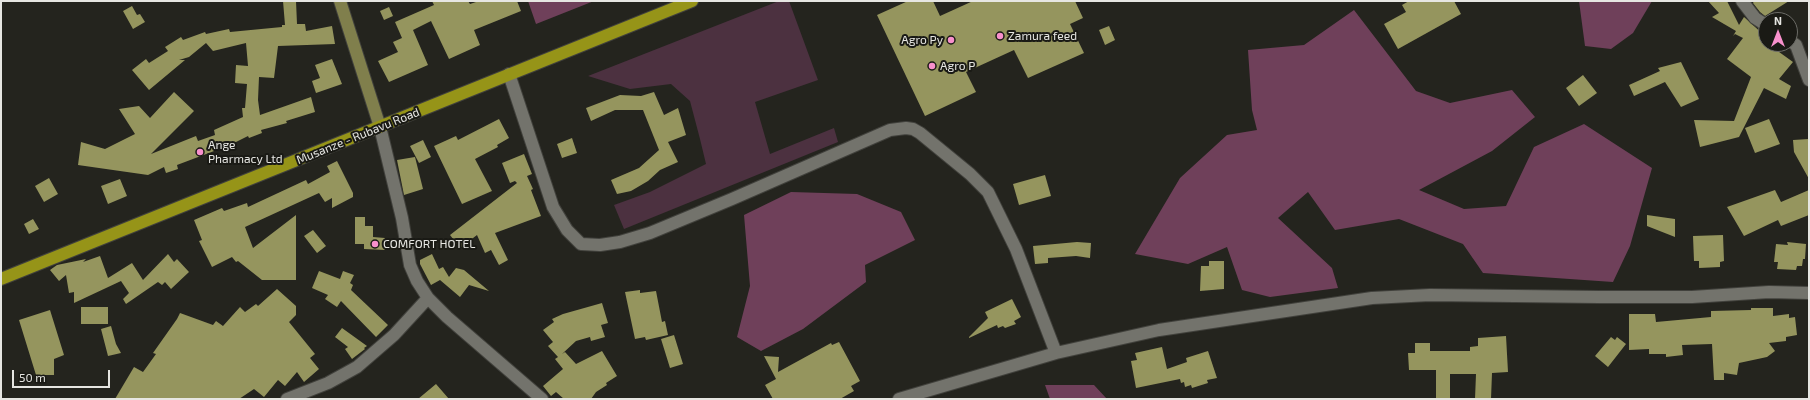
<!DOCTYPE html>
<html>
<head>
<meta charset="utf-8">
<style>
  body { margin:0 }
  #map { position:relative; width:1810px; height:400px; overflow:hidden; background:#24241e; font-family:"Exo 2",sans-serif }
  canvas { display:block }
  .frame { position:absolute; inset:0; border:2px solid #e6e6e2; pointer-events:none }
  .north { position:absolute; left:1758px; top:12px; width:40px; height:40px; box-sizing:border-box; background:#1a1a15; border:1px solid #6c6c67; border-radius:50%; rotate:0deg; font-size:11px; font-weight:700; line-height:16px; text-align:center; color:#e6e6e2 }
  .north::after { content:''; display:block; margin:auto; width:14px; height:18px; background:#f890cc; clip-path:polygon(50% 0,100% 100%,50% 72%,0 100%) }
  .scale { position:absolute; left:12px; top:370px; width:98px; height:18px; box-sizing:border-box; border:2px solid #e6e6e2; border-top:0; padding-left:5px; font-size:12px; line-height:14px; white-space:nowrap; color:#e6e6e2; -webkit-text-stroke:3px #1a1a15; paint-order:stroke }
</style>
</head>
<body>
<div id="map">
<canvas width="1810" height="400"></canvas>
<div class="frame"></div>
<div class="north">N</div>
<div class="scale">50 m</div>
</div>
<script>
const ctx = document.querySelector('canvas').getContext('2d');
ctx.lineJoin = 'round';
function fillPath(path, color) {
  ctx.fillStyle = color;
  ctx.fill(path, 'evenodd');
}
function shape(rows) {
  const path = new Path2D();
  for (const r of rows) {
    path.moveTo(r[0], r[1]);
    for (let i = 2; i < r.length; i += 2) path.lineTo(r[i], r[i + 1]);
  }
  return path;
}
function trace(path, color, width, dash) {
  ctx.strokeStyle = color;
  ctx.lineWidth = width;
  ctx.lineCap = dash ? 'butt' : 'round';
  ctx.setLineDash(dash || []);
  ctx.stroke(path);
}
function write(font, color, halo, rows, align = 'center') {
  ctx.font = font + ' "Exo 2",sans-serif';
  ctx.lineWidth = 4;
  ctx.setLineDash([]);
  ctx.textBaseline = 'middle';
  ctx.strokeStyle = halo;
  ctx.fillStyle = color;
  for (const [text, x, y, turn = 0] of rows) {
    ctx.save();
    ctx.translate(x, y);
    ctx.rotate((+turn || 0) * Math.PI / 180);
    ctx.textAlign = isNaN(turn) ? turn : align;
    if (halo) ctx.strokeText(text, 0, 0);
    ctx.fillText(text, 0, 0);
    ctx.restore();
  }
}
fillPath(shape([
  [779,1,789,1,818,80,755,102,770,154,834,128,838,142,624,229,614,205,650,192,706,164,700,139,690,101,671,84,630,89,588,76]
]), '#4c3140');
fillPath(shape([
  [528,1,594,1,536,24],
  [1579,1,1652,1,1633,33,1611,49,1585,46],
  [1354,10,1416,91,1450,103,1512,90,1535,117,1492,151,1419,190,1464,209,1506,206,1534,147,1584,124,1652,168,1630,246,1613,282,1483,273,1463,244,1399,219,1335,230,1308,192,1278,218,1332,268,1338,288,1270,297,1242,290,1227,247,1188,264,1135,254,1180,178,1227,135,1257,130,1252,110,1248,50,1304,45],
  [791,192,857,194,901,212,915,240,865,265,866,282,803,329,761,351,737,337,750,286,744,215],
  [1045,385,1094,385,1107,399,1050,399]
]), '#6f405a');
fillPath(shape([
  [283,1,296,1,297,24,305,24,306,31,332,26,335,44,278,46,274,78,259,77,258,100,260,115,311,97,315,112,286,121,287,123,261,130,262,133,249,138,248,136,230,145,177,165,178,169,166,173,164,167,148,175,78,165,81,142,105,149,135,134,119,109,139,106,150,118,174,92,194,111,151,154,196,136,198,141,215,135,214,130,243,117,242,108,245,108,247,84,235,83,236,65,248,66,246,43,213,51,206,43,189,57,179,60,185,60,149,90,132,70,146,59,149,63,168,51,165,47,181,37,183,40,205,32,206,34,229,29,230,32,282,27,282,25,285,25],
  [432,1,468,1,470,4,479,1,517,1,521,11,474,30,480,45,449,59,431,21,413,30,428,65,389,82,378,61,398,52,393,42,402,38,395,22,434,5],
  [908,1,933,1,940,16,973,1,1075,1,1083,18,1070,24,1084,53,1028,78,1014,50,966,72,976,92,925,116,877,15],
  [1409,1,1454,1,1461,14,1398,49,1384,24,1406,12,1402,5],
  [1708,1,1727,1,1739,25,1744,17,1765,36,1762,40,1766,44,1768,44,1793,62,1779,79,1791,86,1786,99,1764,88,1739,137,1700,147,1694,120,1734,121,1751,77,1727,59,1743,38,1735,34,1733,36,1736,31,1712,17,1719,13],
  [1754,1,1789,1,1765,16,1760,12,1753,3],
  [132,6,137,15,140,14,145,22,133,29,123,11],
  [389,7,393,16,384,20,380,11],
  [1109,26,1115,40,1105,45,1099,30],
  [332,59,342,84,316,93,312,81,320,78,315,65],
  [1681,62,1699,99,1681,107,1665,82,1634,96,1629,85,1660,71,1658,68],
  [1583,75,1597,93,1579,106,1566,88],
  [654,92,664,115,678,108,686,135,668,142,678,162,660,170,648,181,631,191,617,194,611,180,639,168,659,150,643,110,615,110,591,121,586,108,620,95,641,96],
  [499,119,509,138,497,145,498,147,475,159,492,191,462,204,434,146,456,136,458,140],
  [1769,119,1780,144,1755,153,1745,128],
  [572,138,577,153,562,158,557,144],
  [1809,139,1809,179,1794,152,1793,140],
  [423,140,431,157,419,163,410,146],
  [524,154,532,174,527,176,533,189,531,190,541,216,495,233,508,260,499,265,491,250,485,253,477,235,460,248,450,235,517,183,515,181,510,183,502,163],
  [415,157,423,189,404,195,397,160],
  [337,161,353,193,353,197,332,208,332,198,325,202,319,193,245,227,253,248,296,215,296,280,262,280,238,261,236,262,232,257,212,267,199,241,202,240,194,220,222,208,224,211,247,203,248,207,306,180,308,184,330,172,327,166],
  [1045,175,1051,196,1019,205,1013,184],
  [49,178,58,194,44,202,35,186],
  [120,179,127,196,108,204,101,186],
  [1775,190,1781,202,1809,190,1809,215,1781,226,1778,220,1744,236,1727,207],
  [1647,215,1675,219,1675,237,1647,226],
  [355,217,365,217,365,226,373,226,373,237,385,238,385,250,364,249,364,244,355,244],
  [33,219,39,229,29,234,24,224],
  [313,230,326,246,317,253,304,236],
  [1723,235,1724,261,1720,262,1720,267,1699,268,1699,261,1694,261,1693,236],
  [1077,242,1091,243,1090,258,1076,256,1048,258,1048,263,1035,264,1033,246],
  [1787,242,1806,244,1805,259,1803,259,1802,266,1797,266,1796,270,1777,269,1778,262,1774,262,1776,244,1788,245],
  [168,254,174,262,177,259,189,272,171,289,165,282,162,285,158,282,126,304,123,299,129,293,121,281,74,303,74,292,69,293,66,275,59,281,50,270,57,265,86,259,83,262,100,256,108,278,132,263,143,280],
  [432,254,439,269,443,267,449,277,456,268,464,270,489,291,469,285,460,297,440,280,431,285,420,264,420,260],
  [1209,261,1224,261,1224,289,1200,291,1201,266,1209,266],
  [319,271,340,279,343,271,354,275,350,283,353,285,351,290,388,325,376,337,341,301,337,307,325,299,328,295,312,288],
  [277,289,296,306,296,315,289,322,315,354,310,358,319,369,304,382,297,372,285,386,278,380,264,397,254,389,239,399,115,399,134,367,143,372,156,354,153,353,177,319,180,313,213,325,216,321,223,326,240,307,245,312,256,304,258,306],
  [640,290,640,293,656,291,662,322,665,321,668,335,646,340,645,337,635,339,625,292],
  [1012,299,1021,317,1014,321,1016,324,1005,328,1003,326,998,328,997,325,969,338,969,337,988,318,985,312],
  [602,303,608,323,601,325,605,337,591,341,590,337,576,341,562,354,565,352,576,364,602,351,617,376,606,383,607,385,596,392,591,399,564,399,556,392,551,396,543,386,563,369,555,359,558,357,548,346,553,342,543,330,554,322,552,319,563,314],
  [81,307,108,307,108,324,81,324],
  [1751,308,1773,308,1773,316,1789,314,1789,318,1795,317,1797,335,1786,337,1786,341,1769,343,1775,351,1767,357,1739,363,1737,375,1724,373,1724,380,1714,380,1712,344,1682,345,1683,355,1666,357,1666,354,1649,354,1649,349,1629,350,1629,314,1655,314,1656,322,1711,317,1711,311,1751,310],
  [50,310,64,355,54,359,54,375,36,375,19,320],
  [111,326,116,344,121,353,108,356,101,329],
  [342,328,367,346,364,348,365,349,352,359,345,349,348,347,335,337],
  [674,335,683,364,670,368,661,339],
  [1506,336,1508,372,1492,373,1491,399,1475,399,1476,374,1450,374,1450,399,1436,399,1436,370,1409,370,1408,353,1415,353,1415,343,1430,343,1430,351,1470,351,1470,347,1478,346,1478,338],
  [1611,337,1615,340,1617,337,1626,344,1608,367,1595,356],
  [839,342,860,381,851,386,854,391,840,399,773,399,765,385,776,379,764,356,779,357,778,372,831,343,832,345],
  [1162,347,1167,369,1187,362,1186,358,1208,351,1217,378,1207,380,1208,383,1192,388,1191,385,1185,387,1184,382,1181,383,1180,379,1136,388,1131,361,1137,360,1135,353],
  [436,384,449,399,418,399]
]), '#95955e');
const minor = shape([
  [1742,1,1755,18,1766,25],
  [1790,41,1796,45,1809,80],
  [509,74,553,207,567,230,581,244,600,245,620,242,650,233,732,199,890,130,906,128,913,129,920,133,970,174,988,192,1016,249,1056,353],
  [380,127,402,218,410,265,417,281,428,298,447,317,542,399],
  [287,399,328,383,357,367,394,335,428,298],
  [899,399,1056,353,1159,330,1372,298,1430,295,1599,297,1692,297,1769,292,1809,293]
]);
const secondary = shape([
  [340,1,380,127]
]);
const trunk = shape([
  [1,279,692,1]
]);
trace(minor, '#41413c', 14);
trace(secondary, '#41413c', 14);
trace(trunk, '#41413c', 14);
trace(minor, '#73736c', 12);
trace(secondary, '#807f4c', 12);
trace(trunk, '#969418', 12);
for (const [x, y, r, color] of [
  [1000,36,4,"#f890cc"],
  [951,40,4,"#f890cc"],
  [932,66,4,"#f890cc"],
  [200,152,4,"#f890cc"],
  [375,244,4,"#f890cc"]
]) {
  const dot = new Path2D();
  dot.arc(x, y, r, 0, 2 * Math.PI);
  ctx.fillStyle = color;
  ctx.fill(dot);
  trace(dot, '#1a1a15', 1.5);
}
write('12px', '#e6e6e2', '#1a1a15', [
  ["Zamura feed",1008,36],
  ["Agro Py",943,40,"right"],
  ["Agro P",940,66],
  ["Ange",208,145],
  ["Pharmacy Ltd",208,159],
  ["COMFORT HOTEL",383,244]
], 'left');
write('12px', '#e6e6e2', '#1a1a15', [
  ["Musanze - Rubavu Road",358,136,-22]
]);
</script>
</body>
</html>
